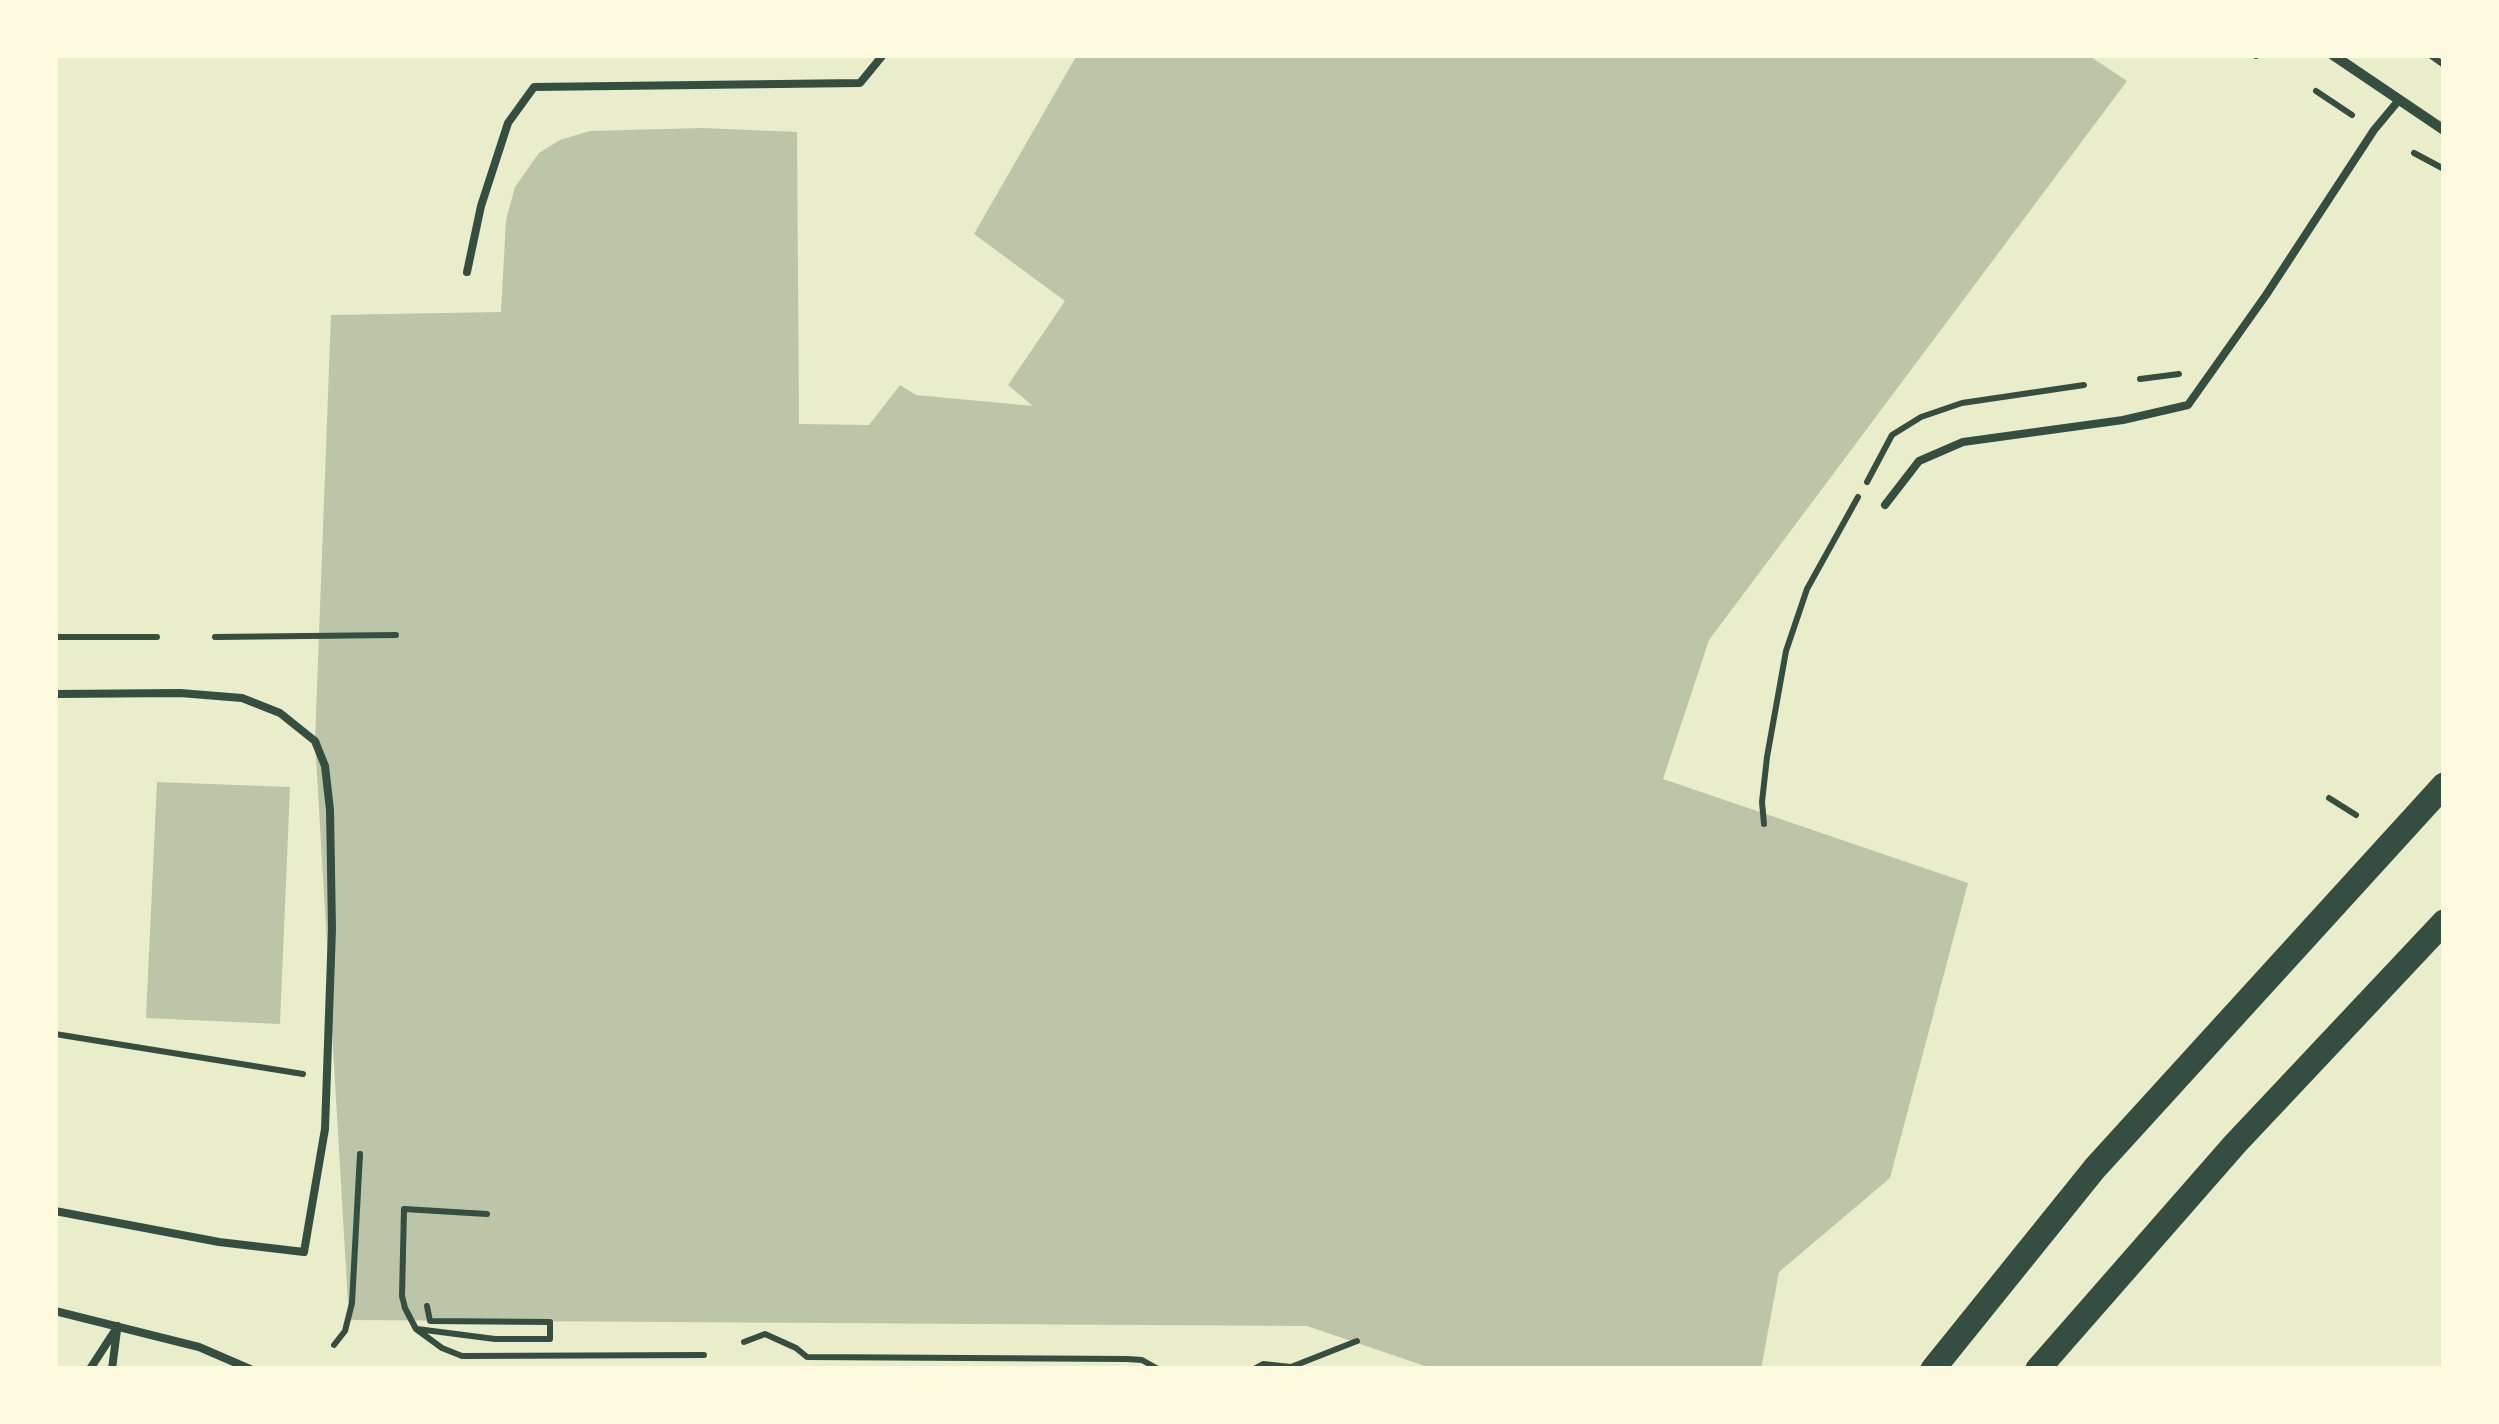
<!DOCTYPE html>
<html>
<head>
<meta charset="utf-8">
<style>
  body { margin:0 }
  #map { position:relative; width:2499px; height:1424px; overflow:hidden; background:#e9edc9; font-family:"Noto Serif",serif }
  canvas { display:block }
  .frame { position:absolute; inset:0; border:58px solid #fefae0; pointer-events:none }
</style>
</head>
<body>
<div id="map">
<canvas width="2499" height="1424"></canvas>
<div class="frame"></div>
</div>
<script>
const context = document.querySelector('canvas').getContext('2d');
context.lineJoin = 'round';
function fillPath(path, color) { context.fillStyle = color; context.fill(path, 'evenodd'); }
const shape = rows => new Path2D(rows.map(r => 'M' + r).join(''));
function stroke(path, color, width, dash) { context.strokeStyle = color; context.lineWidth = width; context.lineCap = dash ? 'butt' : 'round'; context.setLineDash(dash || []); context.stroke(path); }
fillPath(shape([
  [1077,55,2088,55,2127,81,1709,640,1663,779,1968,883,1890,1178,1779,1272,1761,1369,1434,1369,1307,1326,349,1320,315,741,331,315,501,312,506,220,515,187,539,153,560,140,590,131,702,128,797,132,799,424,869,425,900,385,916,395,1033,406,1008,385,1065,301,974,234],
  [157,782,290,787,280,1024,146,1018]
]), '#bcc5a7');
stroke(shape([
  [2256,55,2256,56],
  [2430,55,2444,65],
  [2316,91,2352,115],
  [2414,153,2444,169],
  [2140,379,2179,374],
  [1867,482,1892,435,1921,417,1962,403,2084,385],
  [55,637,157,637],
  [215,637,396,635],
  [2329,798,2356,815],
  [1764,824,1762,802,1767,757,1786,651,1807,589,1858,497],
  [55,1034,303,1074],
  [487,1214,404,1209,402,1296,405,1308,416,1329,442,1348,462,1356,704,1355],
  [417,1329,495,1339,550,1339,550,1322,430,1321,427,1306],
  [744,1342,765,1334,796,1348,807,1357,1127,1359,1142,1360,1158,1369],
  [334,1345,345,1331,352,1303,360,1154],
  [1254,1369,1263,1364,1291,1367,1357,1341]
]), '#344e41', 6);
stroke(shape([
  [467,272,481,206,508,123,534,87,860,83,883,55],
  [1885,505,1919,461,1963,442,2123,420,2188,405,2266,295,2374,130,2399,100],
  [55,694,180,693,242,698,280,713,315,741,325,766,330,810,332,929,325,1129,304,1252,219,1242,55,1211],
  [55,1311,199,1347,250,1369],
  [90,1369,118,1326],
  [112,1369,117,1330]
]), '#344e41', 8);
stroke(shape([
  [2333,55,2444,130]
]), '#344e41', 10);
stroke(shape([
  [1933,1369,2095,1168,2444,785],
  [2038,1369,2235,1144,2444,922]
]), '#344e41', 25);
</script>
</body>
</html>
